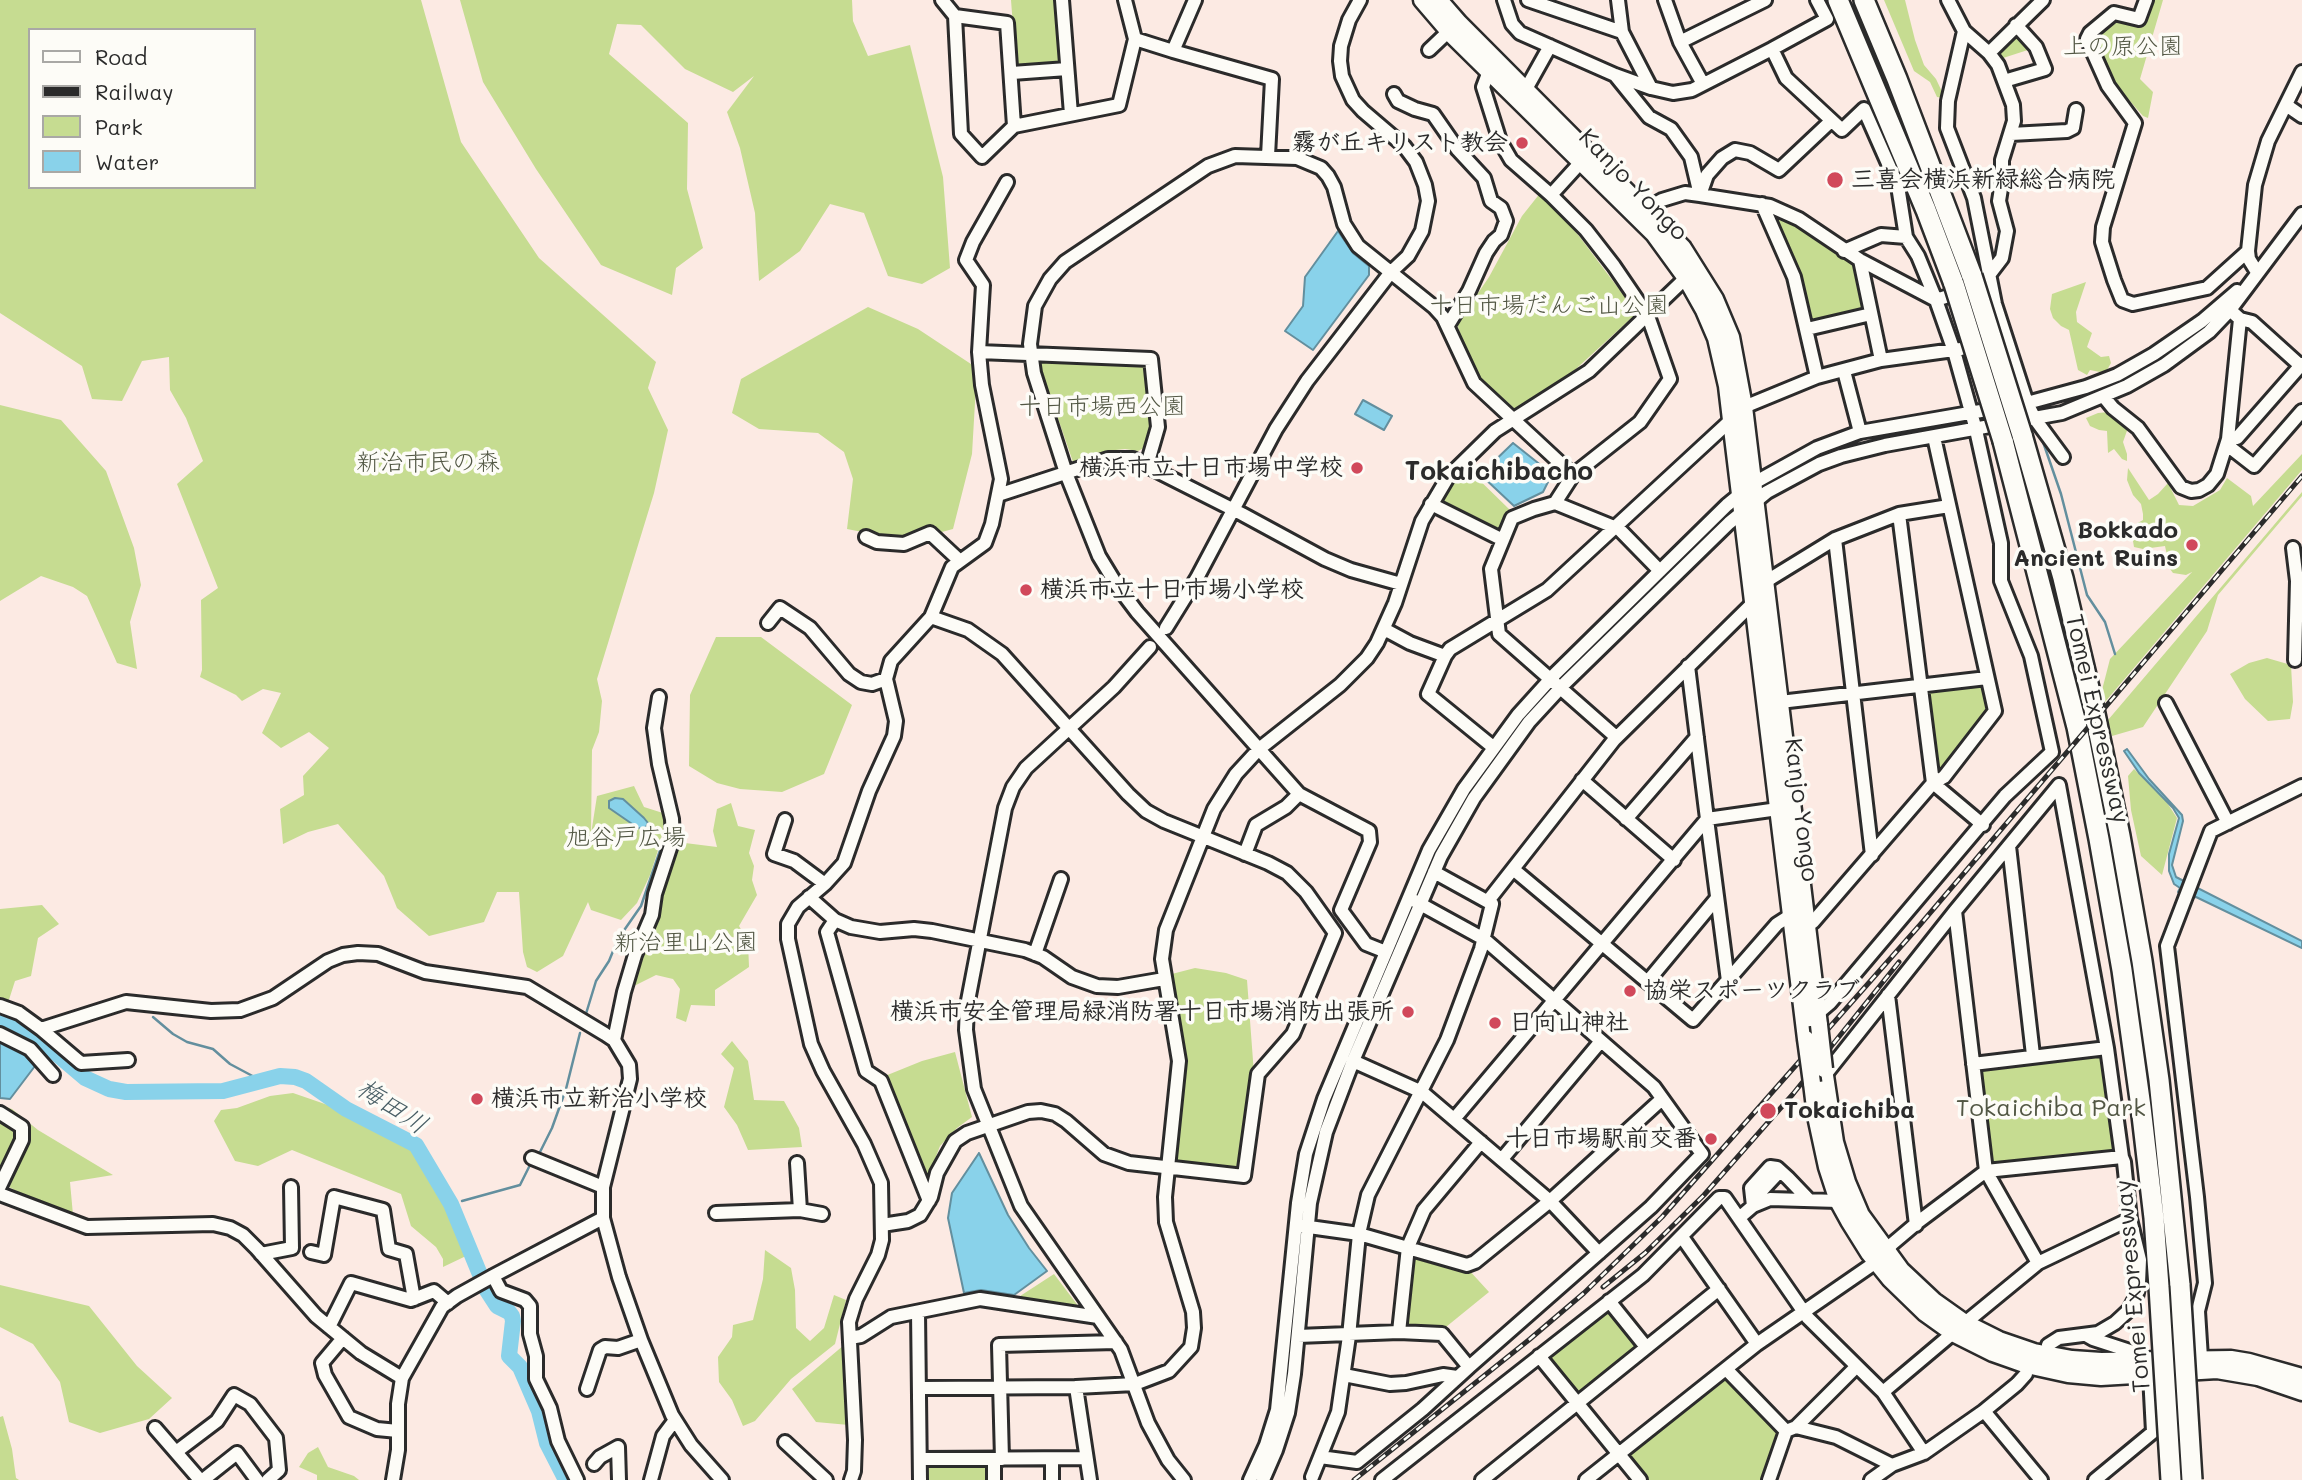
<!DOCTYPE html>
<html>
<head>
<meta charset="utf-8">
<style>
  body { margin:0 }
  #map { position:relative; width:2302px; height:1480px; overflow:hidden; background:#fceae3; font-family:Mali,sans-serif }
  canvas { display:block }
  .legend { position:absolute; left:28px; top:28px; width:228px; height:161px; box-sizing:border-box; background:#fdfcf7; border:2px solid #a9a8a5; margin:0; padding:9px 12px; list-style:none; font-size:21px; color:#2b2b2b }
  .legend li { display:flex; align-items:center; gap:14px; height:35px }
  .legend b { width:35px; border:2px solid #a9a8a5 }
</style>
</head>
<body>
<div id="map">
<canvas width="2302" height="1480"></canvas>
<ul class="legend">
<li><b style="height:9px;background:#fdfcf7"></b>Road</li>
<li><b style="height:9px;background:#2b2b2b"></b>Railway</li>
<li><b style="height:19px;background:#c6dc91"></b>Park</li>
<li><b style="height:19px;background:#89d2ea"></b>Water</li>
</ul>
</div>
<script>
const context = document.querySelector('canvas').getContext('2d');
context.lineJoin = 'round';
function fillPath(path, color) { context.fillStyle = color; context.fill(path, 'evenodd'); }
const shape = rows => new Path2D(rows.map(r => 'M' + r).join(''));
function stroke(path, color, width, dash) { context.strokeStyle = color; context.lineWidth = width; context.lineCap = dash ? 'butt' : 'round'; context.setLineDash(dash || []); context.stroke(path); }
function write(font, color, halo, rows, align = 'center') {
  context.font = font + ' Mali,"Klee One",sans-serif'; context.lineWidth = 7; context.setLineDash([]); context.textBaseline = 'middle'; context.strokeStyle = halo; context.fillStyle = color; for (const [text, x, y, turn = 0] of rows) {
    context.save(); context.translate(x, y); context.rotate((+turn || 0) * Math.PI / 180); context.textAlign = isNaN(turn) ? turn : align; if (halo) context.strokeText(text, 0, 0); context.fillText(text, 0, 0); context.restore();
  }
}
fillPath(shape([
  [0,0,421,0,461,142,539,258,656,362,648,388,668,430,654,493,597,679,602,701,599,732,592,750,591,834,597,796,634,786,644,807,666,814,660,844,650,875,637,903,621,920,591,910,588,902,563,956,537,972,527,967,523,952,519,892,497,892,484,922,429,936,397,908,384,876,338,824,308,832,283,844,280,809,304,795,303,776,329,748,309,732,281,748,262,733,281,693,263,689,242,701,236,695,200,677,202,670,201,600,218,588,177,484,203,461,186,418,170,390,169,357,142,361,122,401,92,399,82,366,0,313],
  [30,30,254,30,254,187,30,187],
  [460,0,852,0,853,21,868,56,910,45,943,177,950,268,922,284,888,276,864,213,830,204,800,251,759,281,755,213,740,148,727,112,754,76,733,92,685,69,641,25,617,24,609,54,688,123,687,189,703,248,676,268,672,295,601,265,536,169,483,82],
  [1011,0,1058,0,1062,63,1016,66],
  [1884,0,1905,0,1915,40,1924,65,1936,79,1945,98,1937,97,1930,82,1914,71],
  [2152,0,2163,0,2140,79,2153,92,2148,118,2143,116,2114,83,2093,40,2094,35,2114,20,2118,18,2142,25],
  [2017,31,2034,48,2000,59,1998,49],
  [1541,192,1579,236,1637,313,1565,379,1516,410,1479,377,1468,358,1457,324,1489,277,1522,216],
  [1769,209,1798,224,1825,245,1857,265,1867,313,1812,325,1801,287],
  [2086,282,2076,312,2077,322,2092,333,2087,347,2101,357,2109,356,2111,363,2107,370,2100,372,2090,370,2087,375,2078,370,2069,330,2061,326,2053,318,2050,309,2052,294],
  [868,307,918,329,977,368,972,454,953,529,908,541,847,529,853,479,844,452,818,433,759,429,732,413,741,379],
  [1042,362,1144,363,1152,423,1149,438,1144,448,1138,451,1125,449,1106,451,1073,462,1041,369],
  [0,405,61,420,106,471,134,548,141,585,130,622,137,669,117,663,87,596,73,587,41,576,0,601],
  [2109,412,2129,425,2123,442,2127,454,2127,461,2122,459,2114,449,2108,453,2107,431,2099,430,2090,426,2086,418,2098,413],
  [2302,454,2302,470,2105,702,2102,690,2110,659,2192,572,2186,575,2173,573,2170,569,2165,546,2143,549,2134,547,2132,535,2136,524,2143,520,2143,514,2141,504,2133,495,2127,480,2128,468,2149,500,2158,494,2168,483,2179,505,2193,506,2220,490,2227,478,2251,496,2253,506],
  [1466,467,1511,511,1506,517,1500,532,1439,503],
  [2302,492,2302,496,2218,595,2207,631,2143,727,2112,736,2108,720],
  [716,637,761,637,852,705,824,774,782,792,740,789,717,783,689,766,690,695],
  [2267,658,2291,665,2293,702,2290,719,2268,721,2245,699,2230,674,2249,663],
  [1984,682,1989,709,1936,777,1926,688],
  [2134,769,2164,798,2177,818,2162,875,2141,856,2131,810,2128,776],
  [731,803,738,826,755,830,749,853,754,866,752,880,757,895,739,926,747,939,725,936,724,938,748,942,749,967,715,990,715,1006,691,1005,686,1022,676,1018,680,989,673,979,656,975,632,987,631,977,677,842,717,847,713,831,717,809],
  [42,905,59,924,38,938,31,976,15,981,6,1009,0,1008,0,909],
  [1195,968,1226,973,1247,980,1254,1074,1241,1172,1172,1163,1183,1070,1168,975],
  [732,1041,748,1061,754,1100,784,1101,799,1128,802,1147,748,1150,737,1125,724,1107,734,1068,721,1054],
  [955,1052,972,1117,957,1128,940,1146,927,1180,885,1076,922,1061],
  [2108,1053,2121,1152,1986,1171,1973,1064],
  [293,1093,380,1123,429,1157,466,1256,443,1267,443,1259,436,1247,411,1226,401,1194,292,1150,258,1166,235,1161,214,1121,221,1110,237,1108,270,1096],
  [0,1105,12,1109,38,1130,113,1175,70,1182,73,1215,20,1193,0,1182],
  [765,1250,791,1268,795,1290,796,1328,810,1341,824,1328,834,1295,846,1300,835,1344,791,1379,755,1421,743,1426,732,1400,719,1382,718,1357,732,1337,733,1325,753,1320,763,1279],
  [1412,1252,1468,1269,1489,1292,1441,1331,1403,1329],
  [1054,1274,1079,1307,1014,1300],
  [0,1285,89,1306,137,1366,172,1398,149,1419,100,1433,69,1422,60,1382,33,1344,0,1327],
  [1609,1307,1640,1346,1577,1397,1546,1358],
  [844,1345,849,1425,816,1422,792,1389],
  [1724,1381,1729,1381,1781,1433,1766,1480,1644,1480,1627,1459,1628,1455],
  [3,1416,12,1449,16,1478,19,1480,0,1480,0,1417],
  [318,1447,328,1467,354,1476,359,1480,317,1480,317,1475,299,1467,308,1453],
  [987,1463,990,1466,990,1480,924,1480,924,1467,928,1464]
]), '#c6dc91');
const water = shape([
  [1338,231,1353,253,1369,266,1369,275,1313,350,1285,331,1303,306,1305,277,1338,231],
  [1363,400,1392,416,1384,430,1355,414,1363,400],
  [1513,443,1552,474,1543,492,1514,506,1482,476,1484,471,1513,443],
  [2127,749,2149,779,2182,815,2183,821,2172,865,2176,877,2302,941,2302,948,2196,897,2190,898,2178,892,2180,888,2174,884,2169,871,2169,854,2179,818,2173,808,2139,773,2124,751,2127,749],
  [615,798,623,799,644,818,648,823,645,829,638,828,609,808,609,801,615,798],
  [0,1041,18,1048,35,1066,10,1099,0,1098,0,1041],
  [979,1153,1008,1215,1029,1248,1047,1271,1014,1295,981,1290,964,1293,948,1218,952,1193,979,1153]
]);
fillPath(water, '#89d2ea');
stroke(water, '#638f9e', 2);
stroke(shape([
  [2042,439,2061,494,2087,595,2105,622,2115,654],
  [153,1017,173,1034,187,1042,213,1049,230,1064,260,1080],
  [585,1017,596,981,609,961,618,939,641,906,666,833],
  [540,1152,552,1128,566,1089,580,1033],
  [462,1201,520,1185,529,1167]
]), '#638f9e', 2.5);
stroke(shape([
  [0,1019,39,1039,85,1078,109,1089,126,1092,223,1091,280,1076,295,1077,306,1081,346,1109,416,1145,451,1204,486,1289,497,1306,509,1312,512,1316,513,1321,509,1356,520,1367,539,1411,547,1443,566,1480]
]), '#89d2ea', 16);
const minor = shape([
  [942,0,955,16,1007,23,1014,126],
  [1062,0,1071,114],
  [1504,0,1512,24,1520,33,1615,75,1651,88],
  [1528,0,1622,32],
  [1618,0,1622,32,1651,88,1673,93,1692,90,1772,49],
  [1665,0,1680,42,1703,84],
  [1817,0,1827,19,1772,49,1786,78,1842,130,1864,109,1898,186,1906,237,1918,256,1936,300,1961,292],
  [1948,0,1964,31,1948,101,1947,128,1974,198,1995,304,2027,403,2035,419,2063,457],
  [2146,0,2139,19,2114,13,2090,33,2087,39,2108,86,2135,123,2103,227,2102,242,2114,280,2122,300,2133,304,2207,288,2248,251],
  [955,16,961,134,982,157,1014,126,1119,105,1135,39,1125,0],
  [1964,31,1989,53,1998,65,2013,105,2014,121,2002,160,2002,182,1999,201,2007,231,2002,258,1989,275],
  [1135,39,1173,51,1195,0],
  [1680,42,1765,0],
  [1429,50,1449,31],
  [1173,51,1272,79,1268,156],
  [1989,53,2043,0],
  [1489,71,1483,87,1500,141,1511,160,1551,195,1586,230,1614,266,1648,316,1670,379,1640,422,1573,475,1555,503,1619,529,1660,571],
  [1012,73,1067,69],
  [1615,75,1649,117,1671,129,1691,157,1700,195,1770,206,1799,219,1860,260,1936,300,1954,351,1976,430,2001,543,2001,581,2031,656,2052,752,2005,796,1830,1003,1817,1014],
  [2004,81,2045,69,2036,47,2016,25],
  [1526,89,1550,46],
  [1394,94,1398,101,1415,109,1433,114,1458,150,1484,178,1491,201,1501,208,1506,221,1501,235,1494,241,1486,253,1469,291,1448,325],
  [2286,105,2302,116],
  [2011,134,2067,131,2073,128,2076,110],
  [1551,195,1581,162],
  [1762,204,1794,277,1817,377],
  [1640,215,1646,209,1662,200,1685,193,1700,195,1707,175,1722,158,1735,150,1750,153,1779,170,1831,121],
  [1844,251,1881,235,1906,237],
  [1860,260,1881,360],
  [2257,272,2249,259,2248,251,2255,185,2268,141,2302,72],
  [2240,319,2252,322,2302,367],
  [1807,329,1871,314],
  [979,352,1151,359,1158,427,1147,465],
  [1844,371,1860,432],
  [2104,397,2113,408,2138,428,2181,487,2191,491,2199,490,2208,485,2217,474,2228,439,2240,319,2230,310],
  [1744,407,1817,377,1881,360,1961,349],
  [2228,439,2237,438,2302,364],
  [2227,445,2254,466,2302,411],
  [998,495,1108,459,1133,459,1242,514,1325,559,1351,570,1401,584],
  [1555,503,1534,509,1512,518,1491,569,1499,634,1616,737],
  [1431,504,1503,540],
  [1899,514,1933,783,1983,825],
  [866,537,877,542,904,544,930,533,960,561],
  [1835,539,1872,855],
  [2293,548,2297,581,2295,660],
  [1765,582,1835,539,1899,514,1949,506],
  [768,623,780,608,810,628,849,674,861,682,872,684,886,679],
  [1166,628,1197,578,1276,429,1307,381,1391,272,1408,256,1422,231,1428,201,1425,185,1416,162,1404,146,1363,111,1353,100,1342,76,1340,61,1341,46,1349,20,1360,0],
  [1384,629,1410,643,1445,656,1450,649,1547,590,1731,420],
  [1150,647,1114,687,1026,768,1013,787,1005,808,967,1006,966,1030,974,1089,1021,1206,1121,1350,1148,1423,1168,1460,1184,1480],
  [1445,656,1428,694,1493,747],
  [1688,666,1707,819,1778,809],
  [1780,702,1987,678],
  [2166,703,2228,823],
  [1582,780,1674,860],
  [1626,819,1697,737],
  [1707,819,1728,981],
  [785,820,774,854,794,861,825,884],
  [2009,846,2033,1055],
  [1245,854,1256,825,1286,807,1299,794],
  [1513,869,1693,1020,1777,924,1791,915],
  [809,897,835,920,851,927,880,932,914,929,932,931,1025,950,1043,957,1072,977,1097,986,1118,987,1164,979],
  [1491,897,1614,740,1753,603],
  [1955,911,1986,1171,2038,1263,1965,1323],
  [835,920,827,932,866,1071,881,1081,929,1201],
  [1807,926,1813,922,1933,783,1944,777,1995,711,1934,437],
  [1386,952,1366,944,1341,910,1370,842,1369,831,1299,794,1137,612,1116,584,1099,556,1066,473,1034,373,1030,344,1035,306,1050,279,1065,262,1208,166,1235,156,1297,158,1321,168,1328,176,1334,187,1344,224,1358,246,1434,307,1443,317,1474,383,1573,475],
  [1035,954,1061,879],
  [1648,981,1717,898],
  [1888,995,1916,1225],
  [0,1006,19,1013,41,1029,126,1002,211,1011,240,1010,273,998,328,961,343,955,358,953,378,954,425,972,527,987,605,1034,614,1040,629,1065,630,1079,603,1187,603,1218,619,1277,641,1340,672,1415,691,1445,722,1480],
  [41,1029,81,1063,128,1060],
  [0,1034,30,1049,53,1075],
  [614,1040,624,992,635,955,652,915,655,894,673,839,672,819,659,764,654,728,659,697],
  [1353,1061,1422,1092,1550,1201,1599,1253],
  [1973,1064,2107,1048],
  [0,1113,22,1127,22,1140,0,1186],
  [1455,1118,1707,819],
  [532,1158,603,1187],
  [1502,1159,1601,1041],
  [797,1163,800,1210],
  [0,1194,87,1227,213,1224,230,1228,243,1235,257,1249,316,1316,361,1353,402,1378],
  [1758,1203,1753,1200,1780,1171],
  [1753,1206,1751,1188,1770,1167,1777,1168,1788,1178,1809,1200],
  [716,1213,800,1210,822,1214],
  [1739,1218,1753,1206,1770,1199,1838,1201],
  [882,1225,908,1221,920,1215,931,1197,937,1173,955,1141,967,1133,1028,1112,1041,1111,1055,1114,1066,1121,1104,1154,1129,1163,1244,1176,1258,1074,1293,1034,1335,933,1306,892,1287,873,1268,863,1164,821,1146,811,1128,794,1002,654,968,630,931,617],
  [1302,1226,1359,1234,1467,1265,1475,1262,1550,1201,1662,1099],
  [1682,1237,1757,1344],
  [311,1252,324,1255,334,1197,383,1210,389,1249,406,1254,414,1299],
  [261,1254,292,1248,291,1187],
  [2038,1263,2130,1219,2124,1162,2122,1157],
  [493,1276,501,1291,525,1300,530,1306,530,1334,536,1356,536,1379,550,1408,558,1441,577,1480],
  [1609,1301,1646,1347],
  [918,1312,920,1480],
  [329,1327,351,1283,411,1300,434,1291,448,1303],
  [1399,1332,1408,1247,1424,1210,1481,1142],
  [2086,1335,2093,1339,2139,1354,2143,1360],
  [1298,1336,1399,1332,1442,1334,1469,1367,1651,1207,1702,1154,1654,1087,1484,939,1413,900],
  [343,1338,322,1363,325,1375,349,1417,377,1429,398,1431],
  [850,1338,861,1336,891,1317,980,1299,1098,1317],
  [2048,1345,2059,1338,2098,1333,2115,1323,2129,1310,2136,1297,2139,1283,2140,1260,2130,1219],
  [1539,1356,1640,1480],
  [2201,1358,2198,1311,2205,1283,2197,1197,2167,946,2211,831,2302,786],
  [1726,1369,1786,1431],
  [1344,1375,1390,1384,1406,1383,1443,1375,1457,1377],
  [1076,1387,1090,1480],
  [920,1388,1076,1387,1135,1384,1169,1371,1191,1347,1194,1328,1193,1312,1166,1222,1165,1197,1179,1061,1162,959,1166,930,1214,809,1236,774,1259,749,1340,685,1367,658,1377,643,1395,603,1422,521,1448,477,1495,431,1589,371,1691,273],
  [587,1389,600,1350,605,1347,618,1348,641,1340],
  [1883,1392,1953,1333],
  [1984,1411,2041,1480],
  [1796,1427,1856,1367],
  [155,1428,200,1480],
  [785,1442,826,1480],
  [176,1452,217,1421,234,1395,250,1404,276,1438,279,1470,268,1480],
  [1320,1457,1357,1462,1423,1409,1469,1367],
  [920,1459,1086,1458],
  [994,1459,994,1480],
  [1002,1459,999,1345,1116,1342],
  [594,1464,600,1457,618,1447,619,1480],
  [1312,1477,1338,1412,1349,1336,1359,1234,1368,1195,1447,1040,1481,949,1492,904,1434,872],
  [203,1480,237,1453,257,1480],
  [393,1480,398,1450,398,1404,402,1378,442,1307,457,1296,493,1276,603,1218],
  [651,1480,663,1436,675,1420],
  [851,1480,854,1471,855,1440,849,1322,856,1299,878,1255,882,1240,881,1183,864,1144,823,1071,811,1044,788,939,788,924,798,907,825,884,844,863,869,791,894,736,896,721,886,679,891,661,931,617,952,567,985,543,992,524,1001,479,982,385,979,352,983,285,966,260,973,242,1007,182],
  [1052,1480,1052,1459],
  [1250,1480,1266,1445,1277,1410,1298,1203,1306,1154,1324,1099,1429,850,1464,789,1518,715,1555,674,1727,505,1754,483,1817,448,1860,432,2027,403,2086,387,2117,375,2154,354,2202,321,2237,291],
  [1263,1480,1276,1450,1288,1413,1294,1374,1310,1203,1326,1132,1353,1061,1441,856,1474,798,1529,722,1565,683,1729,523,1767,492,1819,464,1841,456,1885,445,2062,413,2127,386,2164,365,2209,332,2230,310,2302,214],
  [1382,1480,1643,1275,1719,1198,1725,1198,1808,1318,1883,1392,1924,1453],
  [1482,1480,1719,1289],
  [1586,1480,1757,1344,1876,1262,1892,1244,1918,1222,1986,1171,2122,1157,2107,1048,2059,785,1955,911,1825,1075],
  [1769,1480,1786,1431,1796,1427,1836,1437,1892,1465],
  [1871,1480,1892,1465,1924,1453,1984,1411,2017,1384,2026,1374],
  [2095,1480,2153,1432,2150,1375]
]);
const major = shape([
  [1422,0,1452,35,1654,234,1686,278,1704,310,1716,338,1727,386,1731,420,1806,1039],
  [1439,0,1459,23,1683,248,1715,299,1731,337,1744,407,1819,1025],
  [1824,1069,1835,1142,1847,1182,1861,1215,1901,1270,1934,1301,1965,1323,1999,1340,2034,1352,2072,1359,2101,1361,2231,1359,2249,1362,2302,1377],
  [1812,1083,1816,1116,1827,1167,1838,1201,1849,1221,1869,1253,1890,1279,1925,1313,1953,1333,1993,1353,2027,1365,2068,1374,2101,1377,2217,1370,2258,1377,2302,1392]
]);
const highway = shape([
  [1838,0,1926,210,1954,284],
  [1864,0,1897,79,1972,276],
  [2022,435,2063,578,2094,709,2120,836,2142,961,2159,1080,2180,1285],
  [2003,441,2077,727,2099,839,2122,970,2141,1107,2154,1218,2159,1287]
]);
stroke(minor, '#2b2b2b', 18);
stroke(major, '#2b2b2b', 21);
stroke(highway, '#2b2b2b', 24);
stroke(minor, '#fdfcf7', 12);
stroke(major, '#fdfcf7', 16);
stroke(highway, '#fdfcf7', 19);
const rail = shape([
  [1603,1287,1645,1253,1704,1195,1793,1094,1899,962],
  [1354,1480,1530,1339,1584,1293,1662,1217,1919,926,2302,476]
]);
stroke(rail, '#2b2b2b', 5);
stroke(rail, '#fdfcf7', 2.5, [8]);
const majorBridge = shape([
  [1819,1025,1824,1069],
  [1806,1039,1812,1083]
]);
const highwayBridge = shape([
  [1972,276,2022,435],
  [1954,284,2003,441],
  [2180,1285,2192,1480],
  [2159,1287,2171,1480]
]);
stroke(majorBridge, '#2b2b2b', 21, []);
stroke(highwayBridge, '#2b2b2b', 24, []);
stroke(majorBridge, '#fdfcf7', 16);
stroke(highwayBridge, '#fdfcf7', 19);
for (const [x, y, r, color] of [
  [1522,143,7,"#d1495b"],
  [1835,180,9,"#d1495b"],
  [1357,468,7,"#d1495b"],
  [2192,545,7,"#d1495b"],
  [1026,590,7,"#d1495b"],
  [1630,991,7,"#d1495b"],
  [1408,1012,7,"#d1495b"],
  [1495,1023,7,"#d1495b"],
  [477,1099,7,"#d1495b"],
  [1768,1111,9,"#d1495b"],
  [1711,1139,7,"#d1495b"]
]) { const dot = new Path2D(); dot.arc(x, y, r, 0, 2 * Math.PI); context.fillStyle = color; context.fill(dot); stroke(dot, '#fdfcf7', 2.5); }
write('24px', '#525744', '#fdfcf7', [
  ["上の原公園",2123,47],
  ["十日市場だんご山公園",1549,306],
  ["十日市場西公園",1102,407],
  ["新治市民の森",428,463],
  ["旭谷戸広場",626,838],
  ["新治里山公園",686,943],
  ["Tokaichiba Park",2051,1109]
]);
write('bold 24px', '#2b2b2b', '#fdfcf7', [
  ["霧が丘キリスト教会",1508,143,"right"],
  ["三喜会横浜新緑総合病院",1851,180],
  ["横浜市立十日市場中学校",1343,468,"right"],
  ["Bokkado",2178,531,"right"],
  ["Ancient Ruins",2178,559,"right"],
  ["横浜市立十日市場小学校",1040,590],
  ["協栄スポーツクラブ",1644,991],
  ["横浜市安全管理局緑消防署十日市場消防出張所",1394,1012,"right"],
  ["日向山神社",1509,1023],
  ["横浜市立新治小学校",491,1099],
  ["Tokaichiba",1784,1111],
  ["十日市場駅前交番",1697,1139,"right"]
], 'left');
write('24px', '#2b2b2b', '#fdfcf7', [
  ["Kanjo Yongo",1633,185,46],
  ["Tomei Expressway",2097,719,77],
  ["Kanjo Yongo",1801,810,83],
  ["Tomei Expressway",2133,1286,-95]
]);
write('bold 26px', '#2b2b2b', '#fdfcf7', [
  ["Tokaichibacho",1499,472]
]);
write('italic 26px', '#475d64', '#fdfcf7', [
  ["梅田川",392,1107,33]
]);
</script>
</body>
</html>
